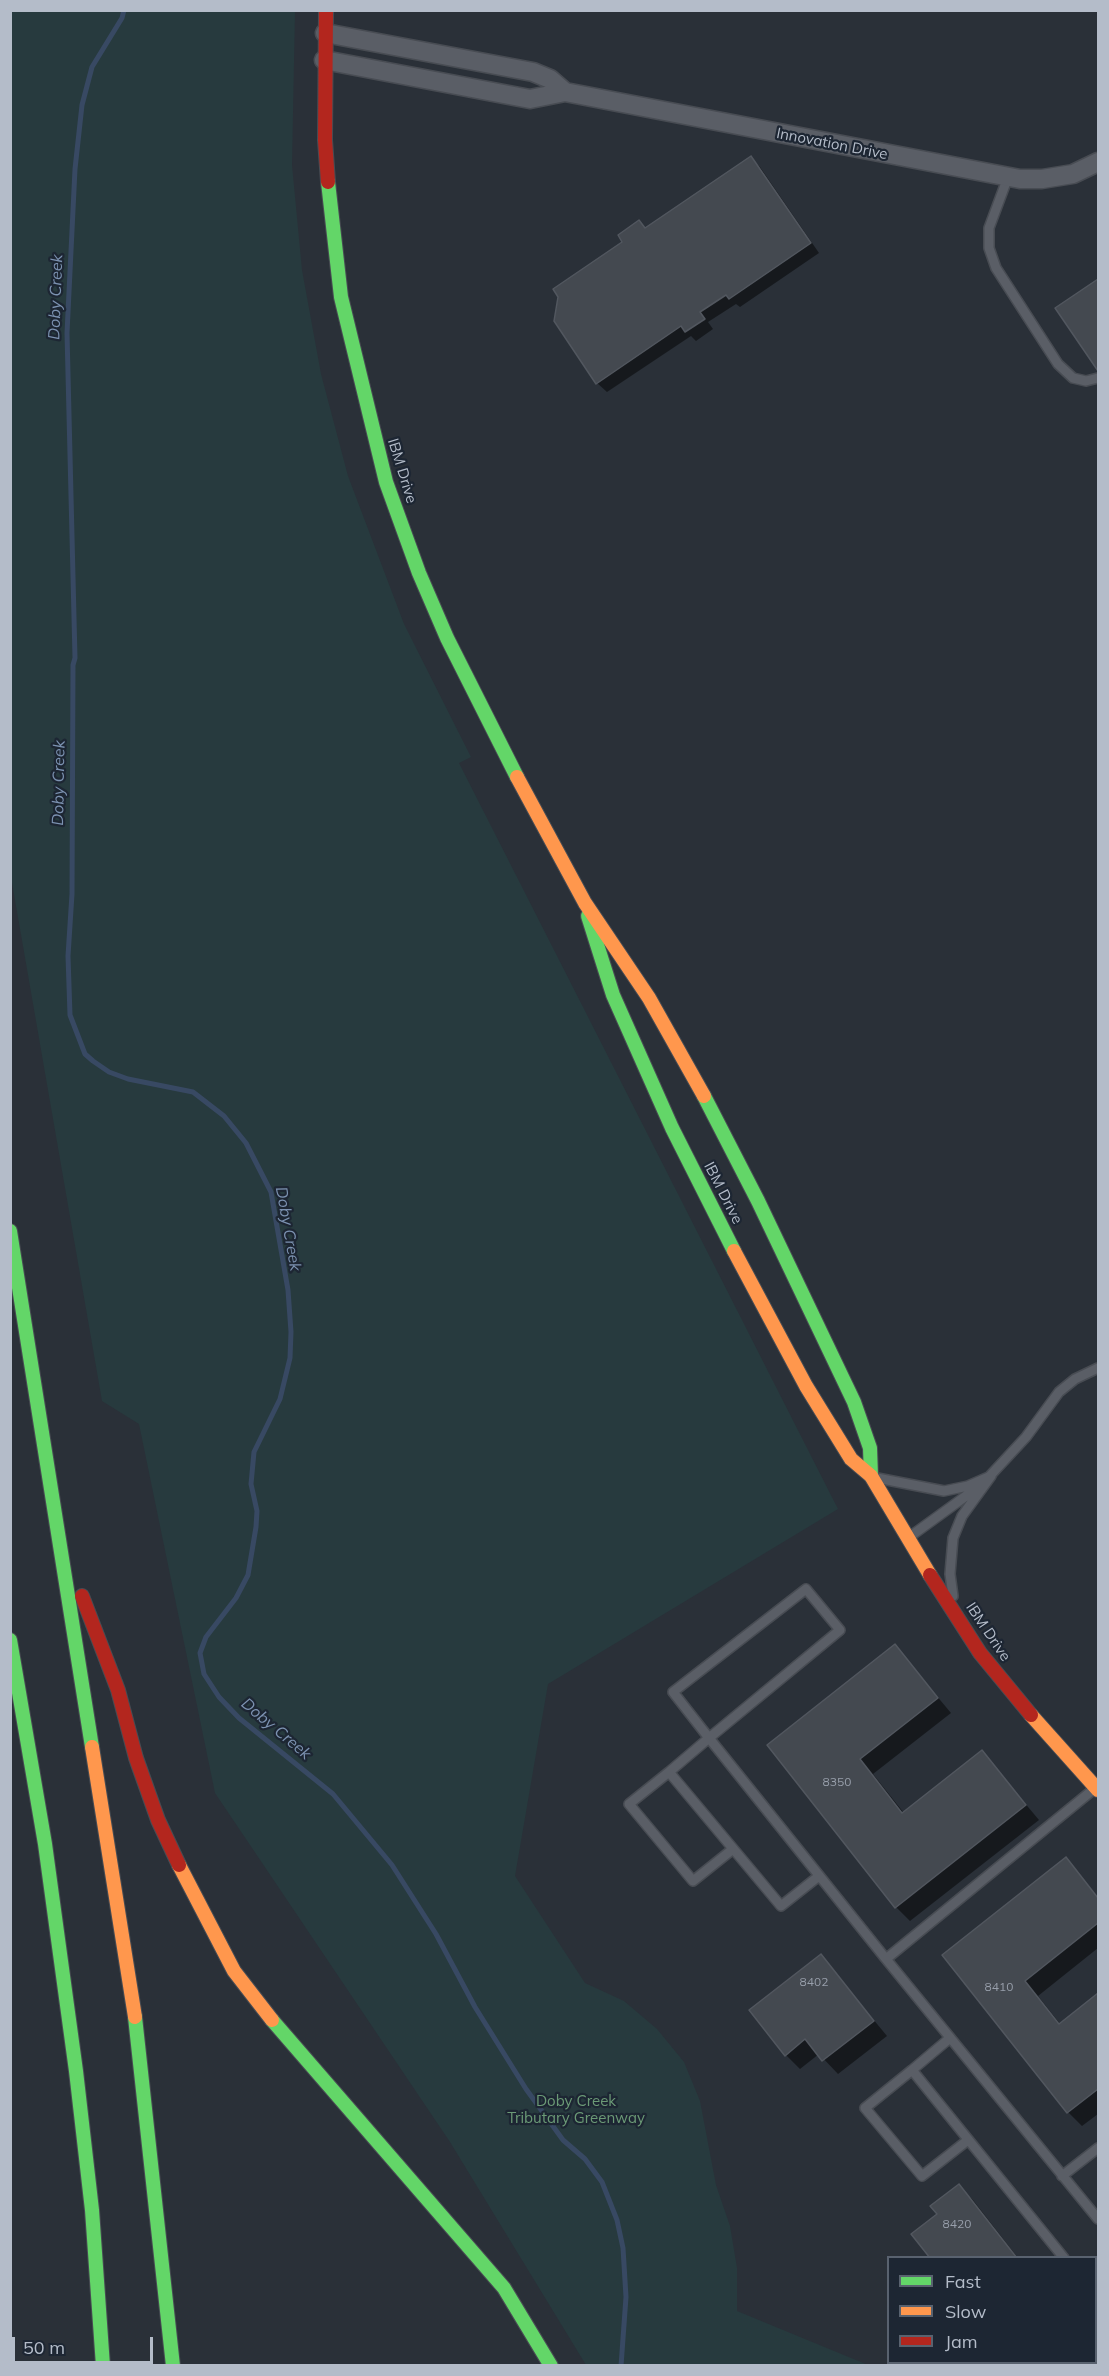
<!DOCTYPE html>
<html>
<head>
<meta charset="utf-8">
<style>
  body { margin:0 }
  #map { position:relative; width:1109px; height:2376px; overflow:hidden; background:#2a3038; font-family:Mulish,sans-serif }
  canvas { display:block }
  .frame { position:absolute; inset:0; border:12px solid #b4bcc9; pointer-events:none }
  .legend { position:absolute; left:887px; top:2256px; width:210px; height:108px; box-sizing:border-box; background:#1d2633; border:2px solid #59626f; margin:0; padding:8px 10px; list-style:none; font-size:18px; color:#b4bcc9 }
  .legend li { display:flex; align-items:center; gap:12px; height:30px }
  .legend b { width:30px; border:2px solid #59626f }
  .scale { position:absolute; left:12px; top:2337px; width:141px; height:27px; box-sizing:border-box; border:3px solid #b4bcc9; border-top:0; padding-left:8px; font-size:18px; line-height:21px; white-space:nowrap; color:#b4bcc9; -webkit-text-stroke:4px #1d2633; paint-order:stroke }
</style>
</head>
<body>
<div id="map">
<canvas width="1109" height="2376"></canvas>
<div class="frame"></div>
<ul class="legend">
<li><b style="height:8px;background:#63d668"></b>Fast</li>
<li><b style="height:8px;background:#ff974d"></b>Slow</li>
<li><b style="height:8px;background:#b3261e"></b>Jam</li>
</ul>
<div class="scale">50 m</div>
</div>
<script>
const context = document.querySelector('canvas').getContext('2d');
context.lineJoin = 'round';
function fillPath(path, color) { context.fillStyle = color; context.fill(path, 'evenodd'); }
const shape = rows => new Path2D(rows.map(r => 'M' + r).join(''));
function stroke(path, color, width, dash) { context.strokeStyle = color; context.lineWidth = width; context.lineCap = dash ? 'butt' : 'round'; context.setLineDash(dash || []); context.stroke(path); }
function write(font, color, halo, rows, align = 'center') {
  context.font = font + ' Mulish,sans-serif'; context.lineWidth = 4.5; context.setLineDash([]); context.textBaseline = 'middle'; context.strokeStyle = halo; context.fillStyle = color; for (const [text, x, y, turn = 0] of rows) {
    context.save(); context.translate(x, y); context.rotate((+turn || 0) * Math.PI / 180); context.textAlign = isNaN(turn) ? turn : align; if (halo) context.strokeText(text, 0, 0); context.fillText(text, 0, 0); context.restore();
  }
}
fillPath(shape([
  [10,11,295,11,292,165,302,270,321,374,348,476,404,624,471,757,459,763,838,1509,548,1684,515,1876,585,1983,624,2001,657,2029,684,2062,700,2101,716,2185,730,2226,737,2268,737,2311,868,2365,586,2365,450,2142,215,1793,139,1424,102,1401,11,877]
]), '#273a3e');
fillPath(shape([
  [751,158,760,167,819,253,740,307,736,304,708,322,713,329,696,341,691,336,607,392,597,383,625,242,639,222,646,229],
  [1098,280,1098,370,1057,309],
  [895,1646,951,1713,873,1774,904,1813,982,1752,1039,1820,910,1921,896,1907,769,1745],
  [1066,1859,1098,1897,1098,1948,1038,1996,1061,2025,1098,1995,1098,2114,1082,2126,1068,2112,944,1955],
  [821,1956,887,2036,838,2074,819,2054,800,2069,786,2055],
  [958,2186,973,2200,1018,2258,932,2258],
  [1096,2356,1098,2366,1017,2366,1014,2362,1096,2362]
]), '#0007');
stroke(shape([
  [124,10,122,18,92,67,82,105,75,169,67,333,75,658,73,665,72,894,68,956,70,1015,85,1054,93,1061,109,1072,128,1079,193,1092,224,1116,246,1143,271,1192,288,1290,291,1332,290,1358,280,1399,254,1452,251,1484,257,1511,256,1527,248,1575,236,1598,206,1637,200,1653,204,1674,219,1697,239,1718,333,1794,392,1865,436,1934,475,2007,526,2089,563,2140,585,2159,602,2182,617,2220,623,2248,626,2297,621,2366]
]), '#384963', 5);
const building = shape([
  [751,156,811,243,729,299,726,295,700,312,705,319,685,332,681,326,596,384,554,321,558,297,553,289,622,242,618,235,639,220,645,228,751,156],
  [1098,279,1098,371,1055,308,1098,279],
  [895,1644,938,1698,860,1759,902,1813,982,1750,1026,1805,895,1908,767,1745,895,1644],
  [1066,1857,1098,1898,1098,1923,1025,1981,1059,2024,1098,1993,1098,2089,1067,2113,942,1955,1066,1857],
  [821,1954,874,2021,822,2061,805,2039,785,2056,749,2010,821,1954],
  [959,2184,1017,2258,930,2258,911,2234,937,2214,930,2206,959,2184]
]);
fillPath(building, '#444950');
stroke(building, '#52575f', 1.5);
const lane = shape([
  [1008,177,989,228,989,248,996,268,1058,364,1073,378,1086,381,1098,378],
  [877,1478,944,1491,968,1486,991,1476,962,1516,953,1538,950,1574,953,1596],
  [987,1479,1026,1437,1059,1392,1075,1379,1098,1368],
  [908,1538,977,1488],
  [669,1772,781,1906,819,1876],
  [1094,1789,886,1959,1098,2219],
  [733,1849,693,1881,629,1804,669,1772,709,1738,840,1630,806,1589,673,1692,709,1738,886,1959],
  [950,2038,912,2070,1064,2258],
  [912,2070,865,2108,922,2176,968,2140],
  [1062,2176,1098,2148],
  [1096,2297,1098,2300]
]);
const street = shape([
  [324,60,530,99,565,92,550,79,533,72,325,33],
  [565,92,1020,179,1042,179,1073,174,1098,162]
]);
const fast = shape([
  [328,182,341,297,386,482,419,573,447,638,517,777],
  [588,916,613,995,672,1128,734,1251],
  [704,1096,758,1201,854,1402,870,1448,871,1476],
  [10,1231,92,1747],
  [10,1640,45,1844,76,2071,92,2210,103,2366],
  [135,2017,173,2366],
  [272,2020,504,2288,551,2366]
]);
const slow = shape([
  [517,777,585,903,649,998,704,1096],
  [734,1251,806,1386,851,1459,871,1476,930,1575],
  [1031,1715,1098,1790],
  [92,1747,135,2017],
  [179,1865,234,1971,272,2020]
]);
const jam = shape([
  [326,10,325,140,328,182],
  [930,1575,980,1653,1031,1715],
  [82,1596,118,1690,136,1758,158,1820,179,1865]
]);
stroke(lane, '#484c53', 12);
stroke(street, '#484c53', 21);
stroke(fast, '#484c53', 16);
stroke(slow, '#484c53', 16);
stroke(jam, '#484c53', 16);
stroke(lane, '#5a5e66', 9);
stroke(street, '#5a5e66', 18);
stroke(fast, '#63d668', 14);
stroke(slow, '#ff974d', 14);
stroke(jam, '#b3261e', 14);
write('12px', '#989fab', null, [
  ["8350",837,1782],
  ["8402",814,1982],
  ["8410",999,1987],
  ["8420",957,2224]
]);
write('15px', '#b4bcc9', '#1d2633', [
  ["Innovation Drive",832,144,11],
  ["IBM Drive",402,471,73],
  ["IBM Drive",723,1193,63],
  ["IBM Drive",988,1632,56]
]);
write('15px', '#6b9a76', '#1d2633', [
  ["Doby Creek",576,2101],
  ["Tributary Greenway",576,2118]
]);
write('italic 16px', '#7c92b1', '#1d2633', [
  ["Doby Creek",56,297,-88],
  ["Doby Creek",59,783,-89],
  ["Doby Creek",288,1229,80],
  ["Doby Creek",276,1729,40]
]);
</script>
</body>
</html>
